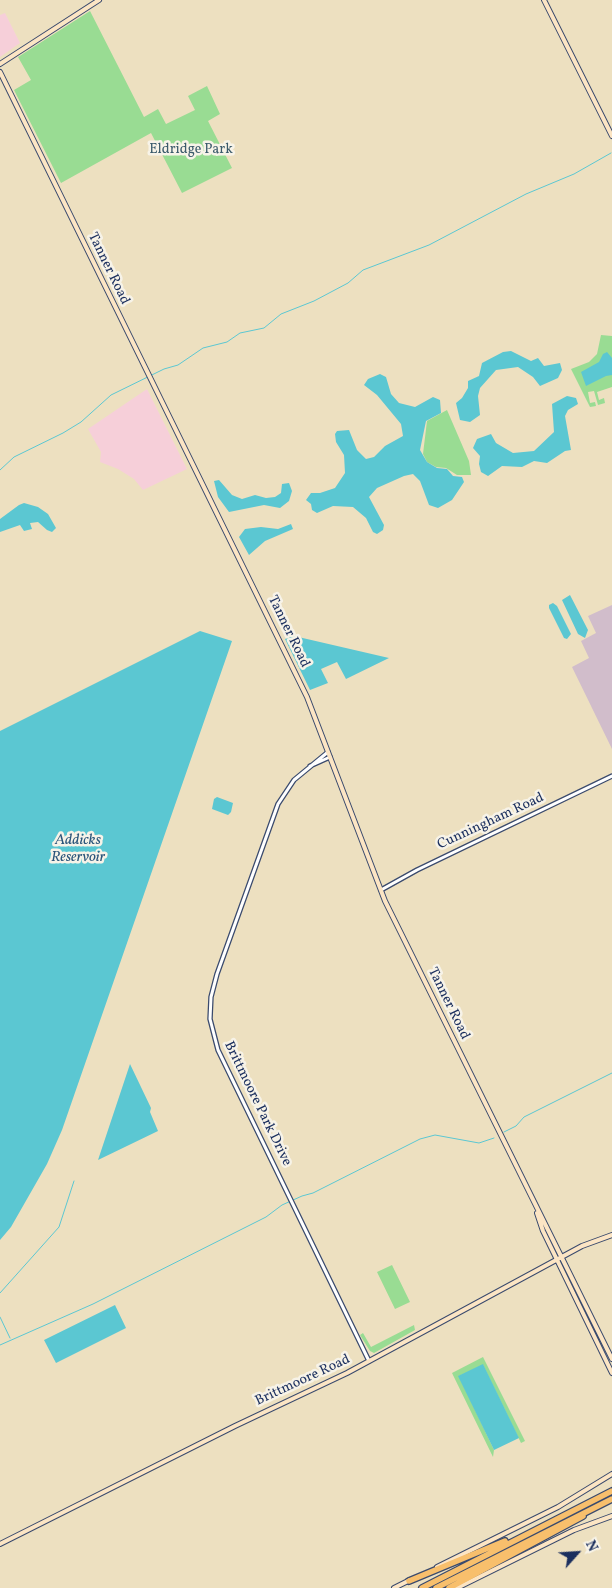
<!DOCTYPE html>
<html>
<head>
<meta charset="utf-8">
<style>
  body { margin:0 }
  #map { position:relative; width:612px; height:1588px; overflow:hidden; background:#ede0c0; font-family:Vollkorn,serif }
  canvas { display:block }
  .north { position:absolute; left:552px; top:1528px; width:50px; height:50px; -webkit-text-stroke:4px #f7f3e8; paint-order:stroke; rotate:64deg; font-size:14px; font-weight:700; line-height:20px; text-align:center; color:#1b2f5e }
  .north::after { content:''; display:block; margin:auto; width:18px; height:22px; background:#1b2f5e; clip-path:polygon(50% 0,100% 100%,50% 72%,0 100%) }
</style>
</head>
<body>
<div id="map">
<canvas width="612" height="1588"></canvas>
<div class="north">N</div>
</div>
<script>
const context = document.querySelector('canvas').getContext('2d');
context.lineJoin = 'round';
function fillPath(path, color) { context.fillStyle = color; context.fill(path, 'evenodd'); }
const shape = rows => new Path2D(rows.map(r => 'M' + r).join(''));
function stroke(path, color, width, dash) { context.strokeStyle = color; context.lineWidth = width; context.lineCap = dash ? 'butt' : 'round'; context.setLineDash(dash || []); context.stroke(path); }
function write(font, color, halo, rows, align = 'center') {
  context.font = font + ' Vollkorn,serif'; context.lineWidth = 5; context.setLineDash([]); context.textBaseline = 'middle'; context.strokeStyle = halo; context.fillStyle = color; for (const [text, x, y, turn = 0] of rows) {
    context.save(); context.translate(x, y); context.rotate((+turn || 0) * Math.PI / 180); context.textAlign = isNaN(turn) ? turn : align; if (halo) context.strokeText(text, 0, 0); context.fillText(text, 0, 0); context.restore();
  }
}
fillPath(shape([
  [5,13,20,43,0,57,0,15],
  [147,389,187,469,143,490,134,479,118,469,100,462,101,452,88,429]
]), '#f6cfd9');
fillPath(shape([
  [612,605,612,749,572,667,589,658,581,641,596,633,588,616]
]), '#d1bdcb');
fillPath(shape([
  [90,11,144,117,158,109,166,124,195,110,188,96,207,86,220,114,208,121,232,168,182,193,151,133,61,183,14,90,31,80,18,57],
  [601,335,612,336,612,387,597,392,599,400,604,398,605,403,598,405,594,391,588,392,590,403,595,402,596,406,590,407,571,369,589,362,597,354],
  [447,410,469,461,471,475,457,475,446,468,436,467,427,462,423,454,427,421],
  [392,1265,410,1302,395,1309,377,1272],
  [414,1325,415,1330,374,1353,370,1351,360,1335,363,1333,371,1347],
  [483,1357,525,1441,521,1443,483,1365,459,1376,494,1450,493,1457,452,1373]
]), '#99dc93');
fillPath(shape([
  [511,351,531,361,538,358,544,366,560,363,562,370,558,378,540,386,533,377,518,367,496,370,480,388,478,396,480,415,470,422,460,420,456,403,462,398,468,388,468,381,479,376,482,363,503,352],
  [607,352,612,358,612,375,606,376,586,386,581,372,599,362,603,354],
  [380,374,386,377,391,394,399,403,415,407,433,397,440,400,441,413,426,421,420,450,427,462,437,468,447,469,453,476,462,477,464,482,452,500,438,508,429,505,420,481,413,474,404,476,377,488,369,497,384,525,383,530,377,534,373,532,366,518,353,507,333,506,317,513,312,510,311,504,306,500,311,493,320,493,335,488,345,473,344,455,336,442,335,434,337,431,349,430,357,450,366,459,374,457,385,446,403,436,401,424,377,395,364,385,368,379],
  [567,396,576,398,578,404,568,410,565,416,571,450,565,451,547,463,534,461,522,467,502,466,488,476,481,472,479,464,480,456,473,448,477,439,491,434,496,443,513,453,534,451,554,432,552,404],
  [219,480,232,495,242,499,255,495,266,498,275,497,281,493,282,484,289,483,292,491,289,501,280,508,264,505,229,512,218,497,214,481],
  [24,503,38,507,48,514,56,528,52,532,47,530,38,522,30,523,32,529,24,531,20,525,0,532,0,519,19,505],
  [291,524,293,529,265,541,249,555,239,537,245,529,261,527,278,529],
  [570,595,588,630,585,638,578,634,562,600],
  [553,603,557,606,571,634,567,639,564,638,549,608,549,605],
  [200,631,232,641,62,1130,47,1164,11,1227,0,1240,0,731],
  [294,636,389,658,346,679,337,662,321,669,328,683,310,690,285,639],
  [217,797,233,803,231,812,228,815,212,809,214,799],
  [130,1064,151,1108,150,1112,158,1131,98,1160],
  [115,1305,126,1328,56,1363,44,1340],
  [483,1364,519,1438,494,1450,458,1376]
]), '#5bc7d2');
stroke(shape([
  [0,470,14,457,63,433,81,422,111,395,164,369,178,365,203,348,227,342,240,333,264,328,281,314,314,301,348,283,363,270,429,245,526,194,574,174,611,153],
  [504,1132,516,1126,524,1117,612,1073],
  [0,1293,59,1227,74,1181],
  [0,1317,10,1338],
  [0,1345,93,1304,266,1217,282,1205,302,1196,313,1193,420,1139,435,1135,479,1143,494,1138]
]), '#5bc7d2', 1);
const tertiary = shape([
  [328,752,294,780,278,804,217,974,211,997,210,1019,218,1050,369,1361],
  [310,766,330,757],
  [381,890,417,870,612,776]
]);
const secondary = shape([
  [544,0,612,136],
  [0,64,99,0],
  [0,72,307,697,385,901,612,1359],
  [537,1213,543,1231,612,1373],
  [0,1544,235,1426,347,1373,582,1246,612,1235],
  [437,1567,558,1507,612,1474],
  [394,1588,410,1580],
  [457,1588,574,1530,612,1516]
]);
const motorway = shape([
  [409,1581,505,1541],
  [422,1588,612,1491],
  [436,1588,612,1499],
  [449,1588,583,1516]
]);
stroke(tertiary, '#3a4a6d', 5.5);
stroke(secondary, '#3a4a6d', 6);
stroke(motorway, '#3a4a6d', 8);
stroke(tertiary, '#fff', 3);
stroke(secondary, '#fce5c4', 4);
stroke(motorway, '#f8bf6c', 5.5);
write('14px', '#3a5a6b', '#f7f3e8', [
  ["Eldridge Park",191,150]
]);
write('14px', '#1b2f5e', '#f7f3e8', [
  ["Tanner Road",108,269,64],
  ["Tanner Road",288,632,64],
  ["Cunningham Road",491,822,-25],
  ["Tanner Road",448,1004,64],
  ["Brittmoore Park Drive",257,1104,64],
  ["Brittmoore Road",303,1381,-25]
]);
write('italic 15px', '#2b557b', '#f7f3e8', [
  ["Addicks",78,841],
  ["Reservoir",78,858]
]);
</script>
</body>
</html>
